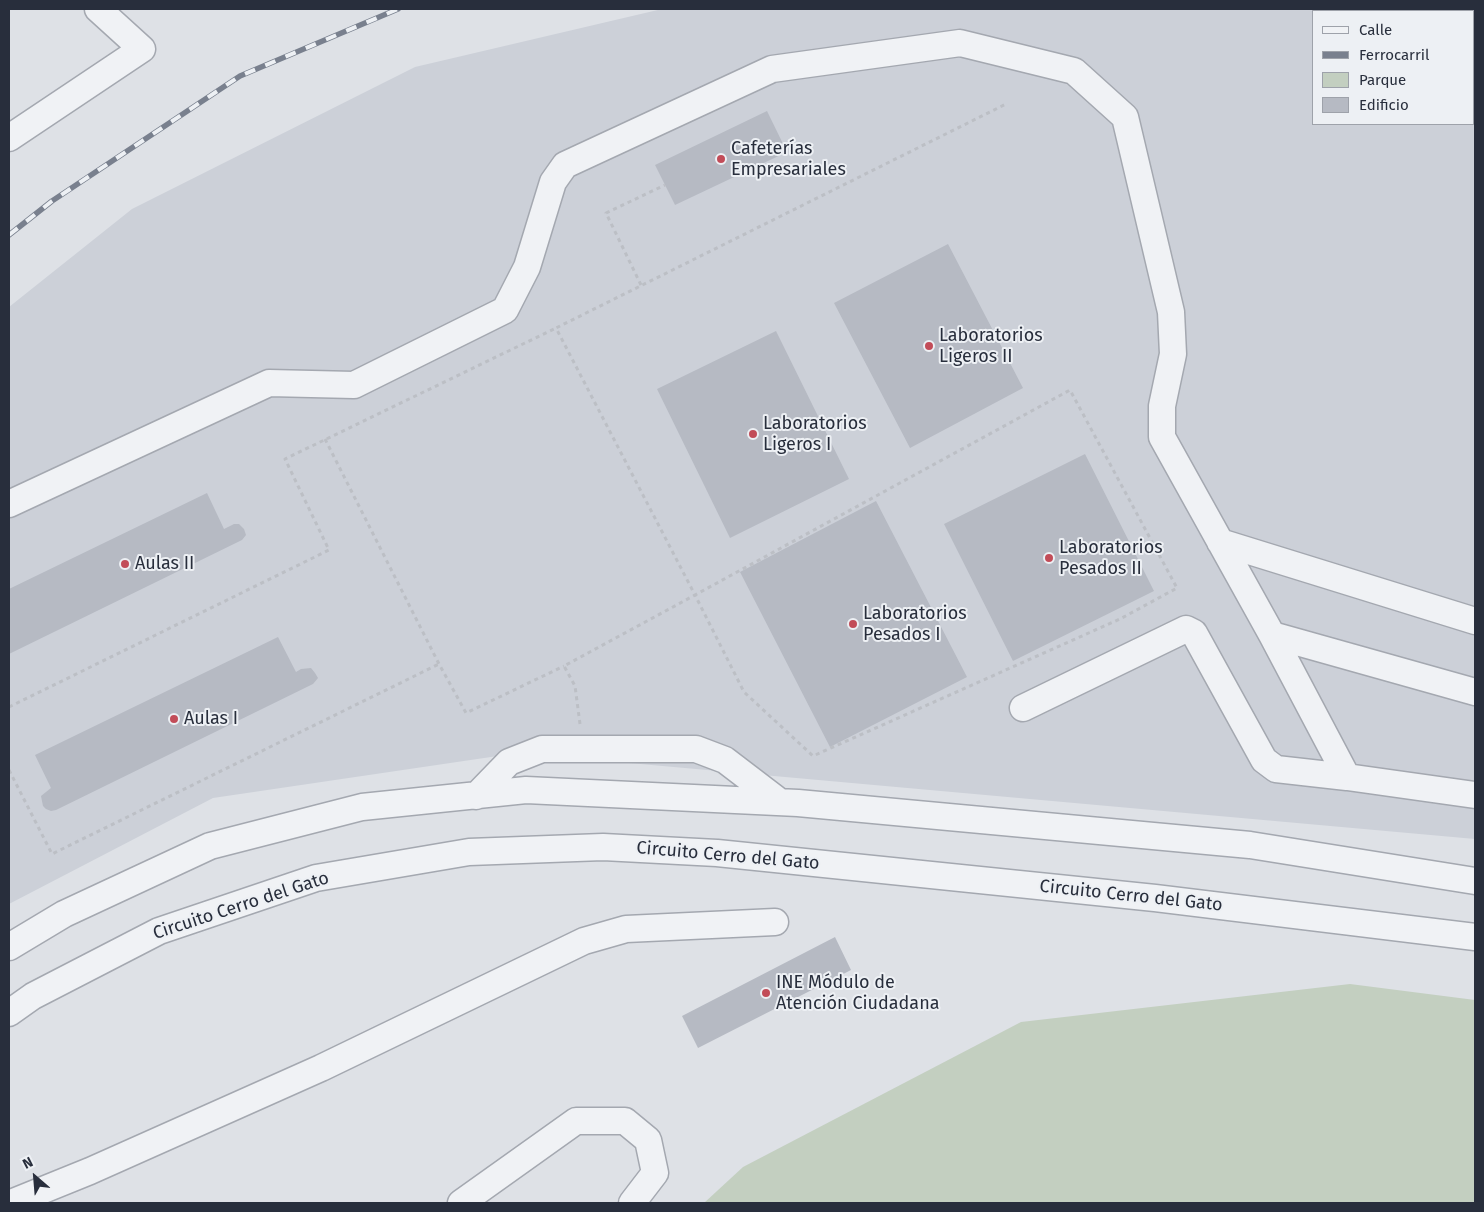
<!DOCTYPE html>
<html>
<head>
<meta charset="utf-8">
<style>
  body { margin:0 }
  #map { position:relative; width:1484px; height:1212px; overflow:hidden; background:#dee1e6; font-family:"Fira Sans",sans-serif }
  canvas { display:block }
  .frame { position:absolute; inset:0; border:10px solid #282e3c; pointer-events:none }
  .legend { position:absolute; left:1312px; top:10px; width:162px; height:115px; box-sizing:border-box; background:#edf0f4; border:1px solid #9ea2aa; margin:0; padding:6px 9px; list-style:none; font-size:15px; color:#282e3c }
  .legend li { display:flex; align-items:center; gap:10px; height:25px }
  .legend b { width:25px; border:1px solid #9ea2aa }
  .north { position:absolute; left:10px; top:1152px; width:50px; height:50px; -webkit-text-stroke:4px #edf0f4; paint-order:stroke; rotate:333deg; font-size:14px; font-weight:700; line-height:20px; text-align:center; color:#282e3c }
  .north::after { content:''; display:block; margin:auto; width:18px; height:22px; background:#282e3c; clip-path:polygon(50% 0,100% 100%,50% 72%,0 100%) }
</style>
</head>
<body>
<div id="map">
<canvas width="1484" height="1212"></canvas>
<div class="frame"></div>
<ul class="legend">
<li><b style="height:6px;background:#f0f2f5"></b>Calle</li>
<li><b style="height:6px;background:#79808e"></b>Ferrocarril</li>
<li><b style="height:14px;background:#c3cfc0"></b>Parque</li>
<li><b style="height:14px;background:#b6bac3"></b>Edificio</li>
</ul>
<div class="north">N</div>
</div>
<script>
const context = document.querySelector('canvas').getContext('2d');
context.lineJoin = 'round';
function fillPath(path, color) { context.fillStyle = color; context.fill(path, 'evenodd'); }
const shape = rows => new Path2D(rows.map(r => 'M' + r).join(''));
function stroke(path, color, width, dash) { context.strokeStyle = color; context.lineWidth = width; context.lineCap = dash ? 'butt' : 'round'; context.setLineDash(dash || []); context.stroke(path); }
function write(font, color, halo, rows, align = 'center') {
  context.font = font + ' "Fira Sans",sans-serif'; context.lineWidth = 4; context.setLineDash([]); context.textBaseline = 'middle'; context.strokeStyle = halo; context.fillStyle = color; for (const [text, x, y, turn = 0] of rows) {
    context.save(); context.translate(x, y); context.rotate((+turn || 0) * Math.PI / 180); context.textAlign = isNaN(turn) ? turn : align; if (halo) context.strokeText(text, 0, 0); context.fillText(text, 0, 0); context.restore();
  }
}
fillPath(shape([
  [662,9,1475,9,1475,839,518,753,213,798,9,904,9,307,132,209,415,67],
  [1313,11,1473,11,1473,124,1313,124]
]), '#ccd0d8');
fillPath(shape([
  [1350,984,1475,1000,1475,1203,704,1203,743,1167,1021,1022]
]), '#c3cfc0');
fillPath(shape([
  [767,111,787,152,675,205,655,165],
  [948,244,1023,388,910,448,834,303],
  [776,331,849,479,730,538,657,389],
  [1085,454,1154,591,1013,661,944,524],
  [207,493,224,529,234,524,239,524,244,529,246,535,242,540,9,654,9,589],
  [876,501,967,677,830,747,740,572],
  [278,637,296,672,301,669,311,668,315,673,318,678,313,684,56,810,51,811,46,809,43,806,41,796,51,788,35,755],
  [835,937,851,970,698,1048,682,1016]
]), '#b6bac3');
const minor = shape([
  [9,138,142,49,98,9],
  [9,504,269,383,354,385,505,310,527,267,553,182,565,165,772,69,960,43,1074,71,1125,117,1171,312,1173,354,1162,406,1162,437,1272,635,1347,777],
  [1220,542,1475,621],
  [1272,635,1475,692],
  [1023,708,1186,629,1194,633,1264,760,1276,769,1347,777,1475,795],
  [476,796,509,762,542,749,696,749,725,760,780,802],
  [9,947,64,914,210,846,362,807,526,790,798,803,1250,845,1475,881],
  [9,1013,33,996,159,931,316,878,469,852,603,847,717,853,1155,898,1475,937],
  [11,1203,90,1171,321,1068,584,941,626,929,775,922],
  [461,1203,576,1121,625,1121,648,1140,655,1173,632,1203]
]);
stroke(minor, '#a4a8b0', 29);
stroke(shape([
  [641,285,606,213,665,185],
  [325,439,439,664,466,713,564,666],
  [9,707,329,550,285,459,556,328],
  [580,724,575,686,564,666,695,595,744,692,813,756,1120,619,1177,588,1070,390,695,595,556,328,1006,104],
  [9,770,52,854,439,664]
]), '#bcbfc5', 3, [4, 4]);
stroke(minor, '#f0f2f5', 26);
const rail = shape([
  [9,235,52,201,240,76,398,9]
]);
stroke(rail, '#79808e', 5.5);
stroke(rail, '#edf0f4', 4, [11]);
for (const [x, y, r, color] of [
  [721,159,5,"#c24c58"],
  [929,346,5,"#c24c58"],
  [753,434,5,"#c24c58"],
  [1049,558,5,"#c24c58"],
  [125,564,5,"#c24c58"],
  [853,624,5,"#c24c58"],
  [174,719,5,"#c24c58"],
  [766,993,5,"#c24c58"]
]) { const dot = new Path2D(); dot.arc(x, y, r, 0, 2 * Math.PI); context.fillStyle = color; context.fill(dot); stroke(dot, '#edf0f4', 2); }
write('18px', '#282e3c', '#edf0f4', [
  ["Cafeterías",731,149],
  ["Empresariales",731,170],
  ["Laboratorios",939,336],
  ["Ligeros II",939,357],
  ["Laboratorios",763,424],
  ["Ligeros I",763,445],
  ["Laboratorios",1059,548],
  ["Pesados II",1059,569],
  ["Aulas II",135,564],
  ["Laboratorios",863,614],
  ["Pesados I",863,635],
  ["Aulas I",184,719],
  ["INE Módulo de",776,983],
  ["Atención Ciudadana",776,1004]
], 'left');
write('18px', '#282e3c', '#edf0f4', [
  ["Circuito Cerro del Gato",728,856,5],
  ["Circuito Cerro del Gato",1131,896,6],
  ["Circuito Cerro del Gato",241,906,-18]
]);
</script>
</body>
</html>
